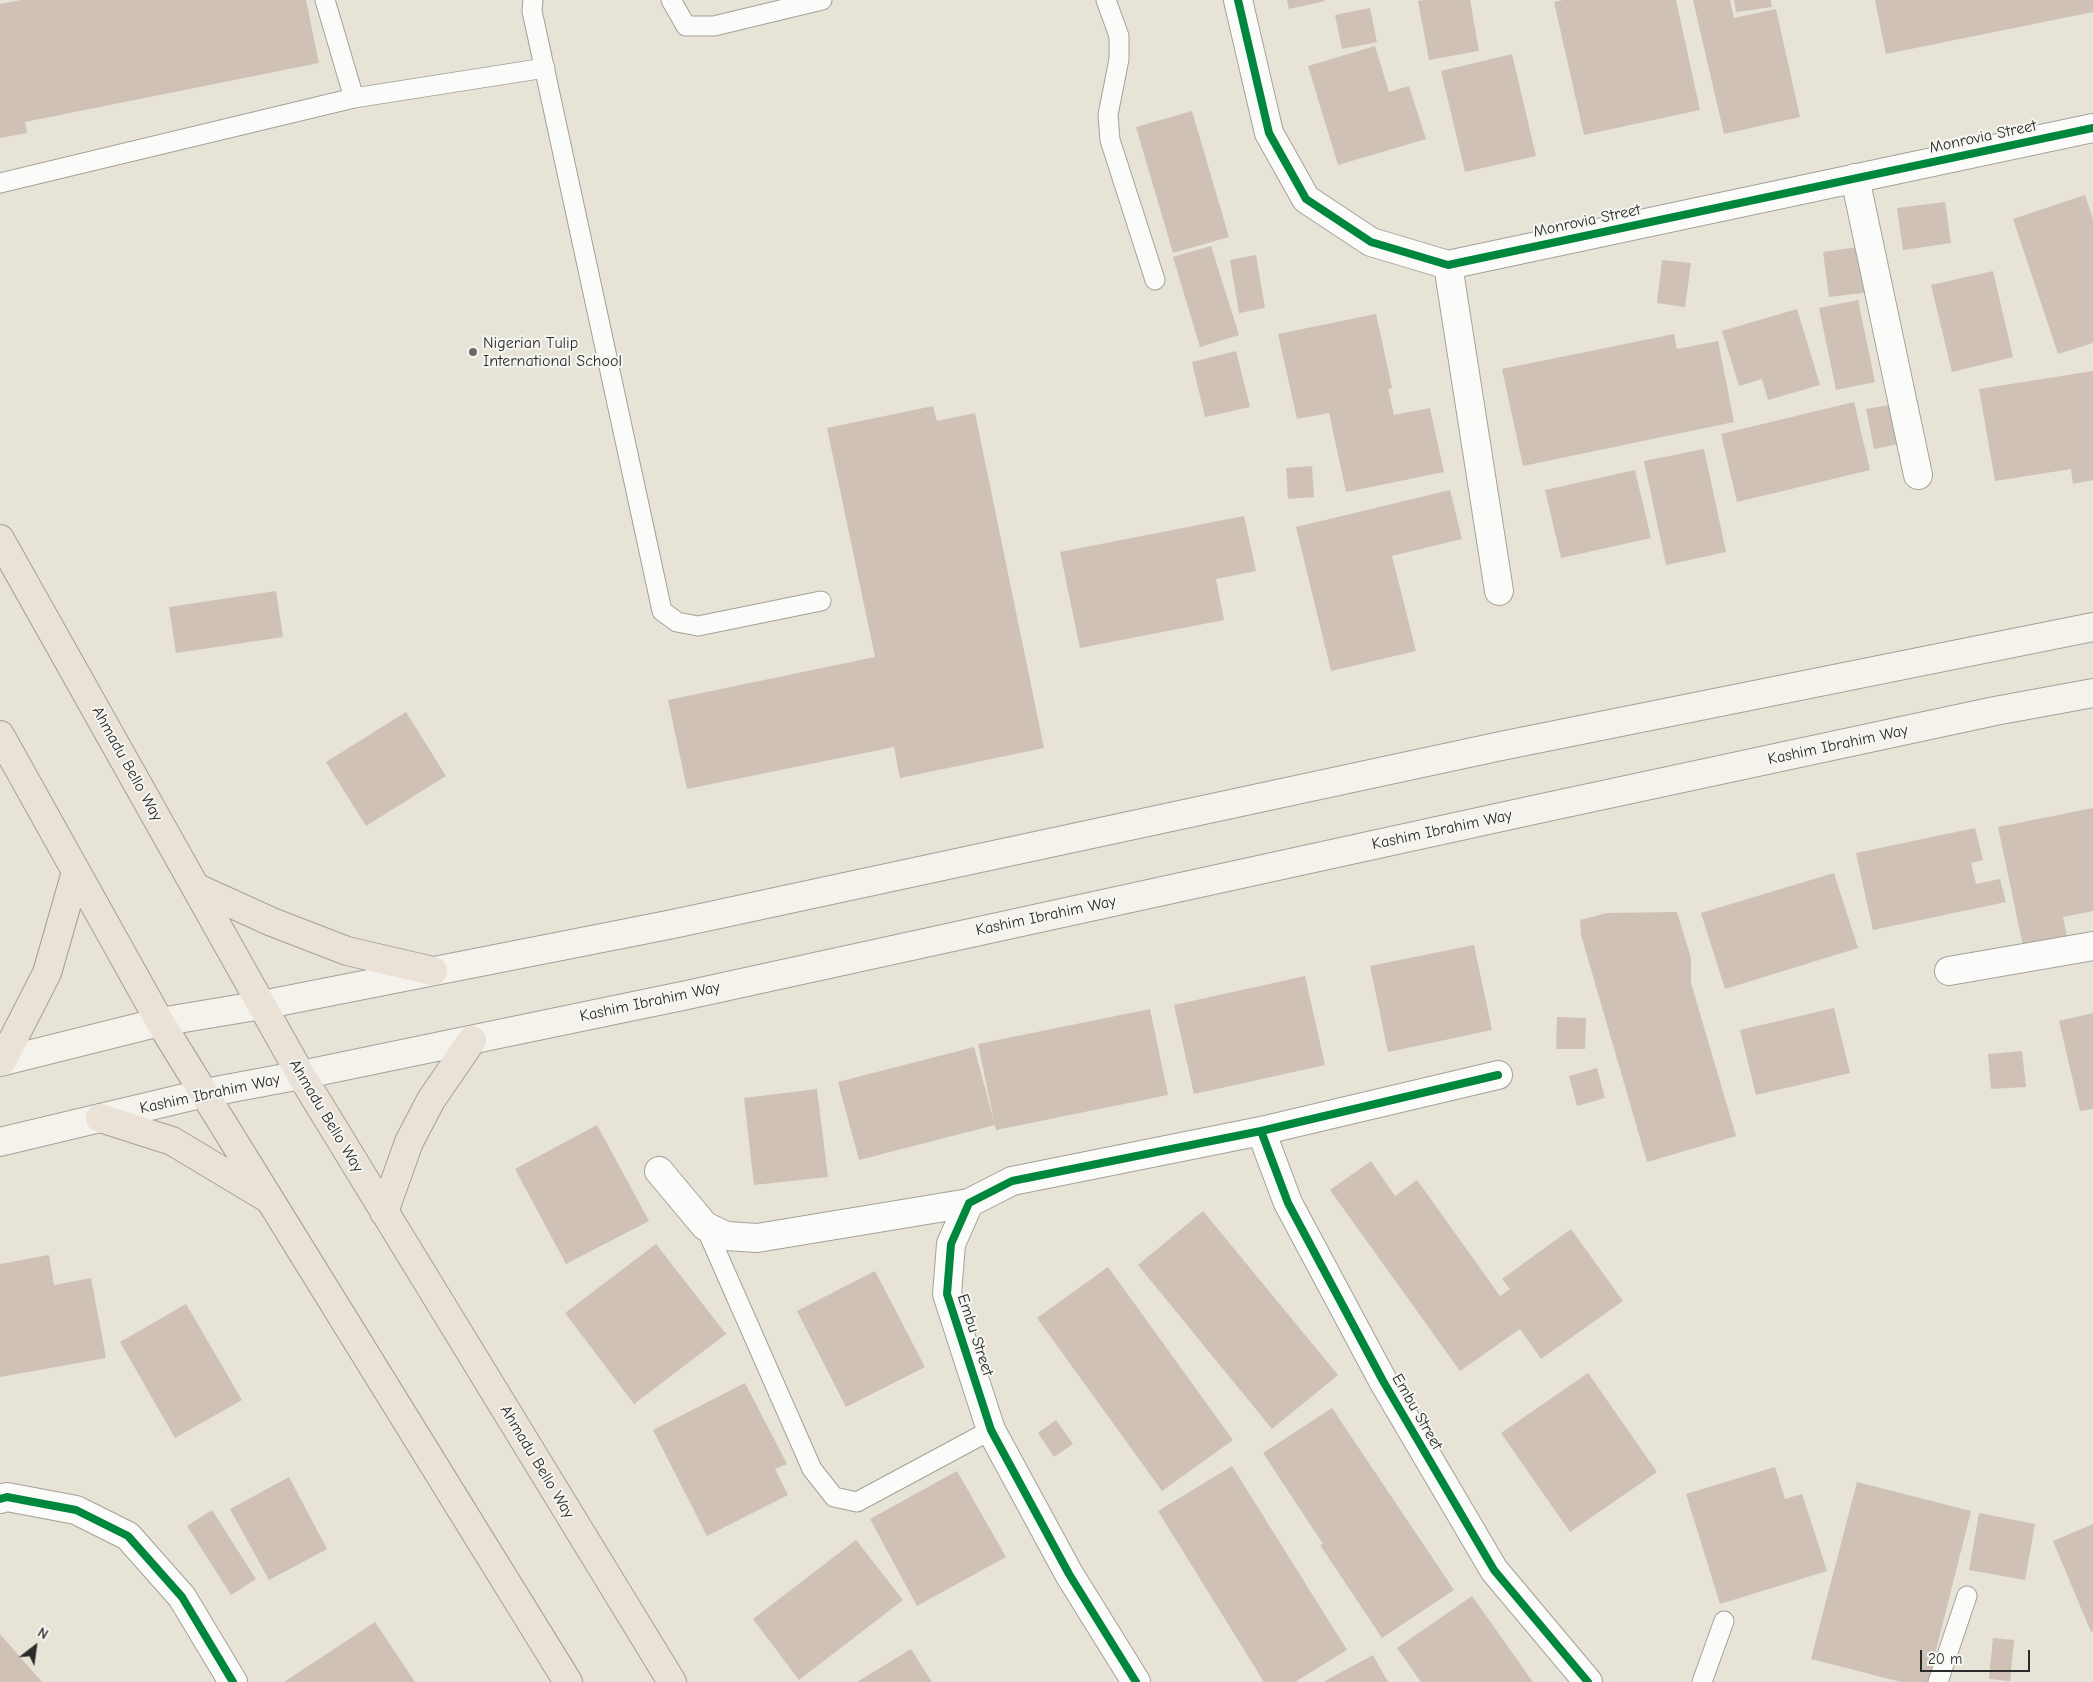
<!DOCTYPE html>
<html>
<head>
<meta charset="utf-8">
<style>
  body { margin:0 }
  #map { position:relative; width:2093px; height:1682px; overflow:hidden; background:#e7e3d6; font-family:"Comic Neue",sans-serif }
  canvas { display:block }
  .north { position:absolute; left:10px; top:1622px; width:50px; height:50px; -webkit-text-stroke:4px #f6f6f2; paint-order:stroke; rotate:30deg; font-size:14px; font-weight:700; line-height:20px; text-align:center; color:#2b2b2b }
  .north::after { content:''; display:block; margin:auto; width:18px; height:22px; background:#2b2b2b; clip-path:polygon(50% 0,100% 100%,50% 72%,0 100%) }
  .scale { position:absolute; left:1920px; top:1650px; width:110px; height:22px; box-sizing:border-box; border:2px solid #2b2b2b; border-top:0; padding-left:6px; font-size:15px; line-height:18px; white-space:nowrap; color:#2b2b2b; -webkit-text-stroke:4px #f6f6f2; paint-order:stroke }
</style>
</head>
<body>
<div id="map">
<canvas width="2093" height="1682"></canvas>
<div class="north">N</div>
<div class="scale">20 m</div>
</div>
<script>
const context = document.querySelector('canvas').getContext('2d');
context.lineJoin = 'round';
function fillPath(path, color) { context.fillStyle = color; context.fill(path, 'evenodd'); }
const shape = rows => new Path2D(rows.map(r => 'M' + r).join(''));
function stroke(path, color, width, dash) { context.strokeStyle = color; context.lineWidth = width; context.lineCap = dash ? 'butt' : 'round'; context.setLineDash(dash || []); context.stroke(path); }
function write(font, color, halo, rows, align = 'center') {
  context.font = font + ' "Comic Neue",sans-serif'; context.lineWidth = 4; context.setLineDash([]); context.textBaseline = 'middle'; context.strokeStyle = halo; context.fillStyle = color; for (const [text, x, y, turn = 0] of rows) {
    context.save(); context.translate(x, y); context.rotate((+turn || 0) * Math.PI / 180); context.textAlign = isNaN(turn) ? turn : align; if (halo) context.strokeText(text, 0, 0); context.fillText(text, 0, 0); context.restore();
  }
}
fillPath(shape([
  [21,0,306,0,319,63,25,122,27,133,0,138,0,4],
  [1287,0,1325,0,1325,1,1289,9],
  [1425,0,1470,0,1479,51,1429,60,1418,1],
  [1563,0,1676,0,1700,110,1584,135,1554,2],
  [1693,0,1730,0,1734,18,1776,9,1800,117,1724,134],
  [1734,0,1771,0,1772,7,1736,12],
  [1875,0,2093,0,2093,12,1886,54],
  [1370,8,1377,42,1342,49,1335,15],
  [1375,46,1389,92,1409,86,1426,139,1338,165,1308,66],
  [1512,54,1536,156,1465,172,1441,71],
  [1192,111,1229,237,1173,253,1136,127],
  [2085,195,2093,219,2093,343,2058,354,2013,219],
  [1945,202,1951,243,1903,250,1897,208],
  [1211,246,1239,335,1200,347,1173,257],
  [1865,246,1870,292,1829,297,1823,252],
  [1256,255,1265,308,1239,313,1230,260],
  [1662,260,1691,263,1685,307,1657,303],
  [1993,271,2013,357,1952,372,1931,285],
  [1858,300,1875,382,1836,390,1819,308],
  [1797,309,1820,385,1768,400,1762,379,1739,386,1722,331],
  [1376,314,1392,388,1388,389,1394,415,1430,408,1444,472,1346,492,1329,413,1297,419,1278,334],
  [1674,334,1677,349,1718,341,1734,422,1523,466,1502,369],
  [1236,351,1250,407,1205,417,1192,362],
  [2093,371,2093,480,2073,484,2071,469,1995,481,1979,389],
  [1854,402,1870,470,1737,502,1721,434],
  [1889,405,1898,444,1874,449,1866,409],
  [933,406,937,421,975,413,1044,748,900,778,894,747,687,789,668,700,875,657,827,428],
  [1704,449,1726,552,1666,565,1644,461],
  [1312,466,1314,497,1288,499,1286,468],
  [1635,470,1651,538,1561,558,1545,490],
  [1450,490,1462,539,1392,556,1416,651,1331,671,1296,527],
  [1244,516,1256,571,1216,579,1224,620,1080,648,1060,552],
  [276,591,283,637,176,653,169,607],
  [406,712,446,776,366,826,326,762],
  [2093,808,2093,911,2063,917,2067,937,2023,946,1998,827],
  [1975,828,1983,860,1971,863,1976,884,2000,879,2006,902,1873,930,1856,853],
  [1834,873,1858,948,1725,989,1701,913],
  [1677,912,1691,958,1691,983,1736,1136,1647,1162,1581,935,1580,920,1607,913],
  [1474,945,1492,1030,1388,1052,1370,966],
  [1305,976,1325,1065,1194,1094,1174,1005],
  [1834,1008,1850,1073,1756,1095,1740,1030],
  [1150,1009,1168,1095,996,1130,978,1044],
  [2093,1013,2093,1109,2080,1111,2059,1021],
  [1557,1017,1586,1018,1585,1049,1556,1049],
  [974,1047,995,1125,859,1160,838,1082],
  [2022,1051,2026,1087,1991,1089,1988,1054],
  [1597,1068,1605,1098,1577,1106,1569,1076],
  [817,1089,828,1177,754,1185,744,1098],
  [597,1125,649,1221,566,1264,515,1169],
  [1371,1161,1395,1196,1417,1180,1500,1296,1510,1289,1502,1279,1571,1229,1623,1301,1541,1359,1520,1329,1460,1371,1330,1190],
  [1203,1211,1338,1375,1272,1429,1138,1265],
  [656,1244,726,1334,634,1404,565,1313],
  [49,1255,54,1285,91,1278,106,1358,0,1377,0,1264],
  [1108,1267,1233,1440,1162,1491,1037,1318],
  [875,1271,925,1367,846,1407,797,1311],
  [186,1304,242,1400,175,1438,120,1342],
  [1588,1373,1657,1472,1570,1532,1501,1433],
  [745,1383,787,1464,775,1469,788,1495,707,1536,653,1430],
  [1332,1408,1454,1590,1382,1638,1320,1545,1323,1544,1263,1453],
  [1056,1420,1073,1444,1054,1457,1038,1433],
  [1232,1466,1347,1650,1295,1682,1264,1682,1158,1511],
  [1775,1467,1785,1499,1802,1494,1827,1571,1720,1604,1686,1494],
  [957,1471,1006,1557,917,1606,870,1519],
  [289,1477,327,1549,269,1580,230,1509],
  [1857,1482,1971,1511,1928,1682,1901,1682,1811,1659],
  [212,1510,256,1579,231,1595,187,1526],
  [1979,1513,2035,1524,2025,1580,1969,1570],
  [2093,1524,2093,1631,2091,1632,2053,1541],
  [856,1540,903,1600,799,1680,753,1619],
  [1472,1596,1533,1682,1421,1682,1397,1648],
  [375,1622,415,1682,284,1682],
  [0,1634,42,1682,0,1682],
  [1993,1638,2014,1640,2010,1681,1989,1679],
  [911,1649,932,1682,857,1682],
  [1373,1655,1388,1682,1323,1682]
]), '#cfc1b6');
const service = shape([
  [325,0,354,98],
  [533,0,532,11,662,611,677,622,698,626,821,601],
  [671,0,686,26,714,26,822,0],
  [1106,0,1119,36,1119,59,1108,115,1110,140,1155,280],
  [0,183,354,98,545,68],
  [705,1226,812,1469,834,1497,857,1502,991,1430],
  [1702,1682,1724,1621],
  [1938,1682,1967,1596]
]);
const minor = shape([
  [1238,0,1269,133,1306,199,1371,242,1448,265,2093,128],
  [1855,178,1918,475],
  [1448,265,1499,591],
  [1949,971,2093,946],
  [1261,1131,1288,1203,1383,1381,1494,1570,1588,1682],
  [659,1171,705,1226,726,1236,757,1238,969,1203],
  [0,1499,7,1497,76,1510,128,1536,182,1597,233,1682],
  [1136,1682,1069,1574,991,1430,947,1294,951,1244,969,1203,1012,1181,1261,1131,1498,1075]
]);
const secondary = shape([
  [0,1062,160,1022,262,1005,673,924,1501,746,2093,627],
  [0,1142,205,1093,301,1075,687,995,1538,809,1995,711,2093,693]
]);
const primary = shape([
  [0,539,301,1075,672,1682],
  [0,735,160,1022,568,1682],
  [197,888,272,922,347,951,433,971],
  [2,1061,47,973,76,872],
  [100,1118,172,1141,267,1198],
  [384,1212,409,1142,431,1100,472,1040]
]);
stroke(service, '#a3a19a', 21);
stroke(minor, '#a3a19a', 30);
stroke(secondary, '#a3a19a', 30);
stroke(primary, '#a3a19a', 30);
stroke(service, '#fbfbf9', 19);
stroke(minor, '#fbfbf9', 28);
stroke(secondary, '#f5f1eb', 28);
stroke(primary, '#eae2d7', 28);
stroke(shape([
  [1238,0,1269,133,1306,199,1371,242,1448,265,2093,128],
  [1261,1131,1288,1203,1383,1381,1494,1570,1588,1682],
  [0,1499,7,1497,76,1510,128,1536,182,1597,233,1682],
  [1136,1682,1069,1574,991,1430,947,1294,951,1244,969,1203,1012,1181,1261,1131,1498,1075]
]), '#00873e', 8);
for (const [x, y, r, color] of [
  [473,352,5,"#6d6b67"]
]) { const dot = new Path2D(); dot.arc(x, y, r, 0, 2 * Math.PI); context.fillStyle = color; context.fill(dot); stroke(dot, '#f6f6f2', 2); }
write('16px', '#2b2b2b', '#f6f6f2', [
  ["Monrovia Street",1983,137,-12],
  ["Monrovia Street",1587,221,-12],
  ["Kashim Ibrahim Way",1838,745,-12],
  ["Ahmadu Bello Way",127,764,61],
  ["Kashim Ibrahim Way",1442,830,-12],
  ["Kashim Ibrahim Way",1046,916,-12],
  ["Kashim Ibrahim Way",650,1002,-12],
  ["Kashim Ibrahim Way",210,1094,-12],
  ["Ahmadu Bello Way",326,1116,59],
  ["Embu Street",975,1335,72],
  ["Embu Street",1417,1412,60],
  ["Ahmadu Bello Way",537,1462,59]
]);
write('16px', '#2b2b2b', '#f6f6f2', [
  ["Nigerian Tulip",483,343],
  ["International School",483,361]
], 'left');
</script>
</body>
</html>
